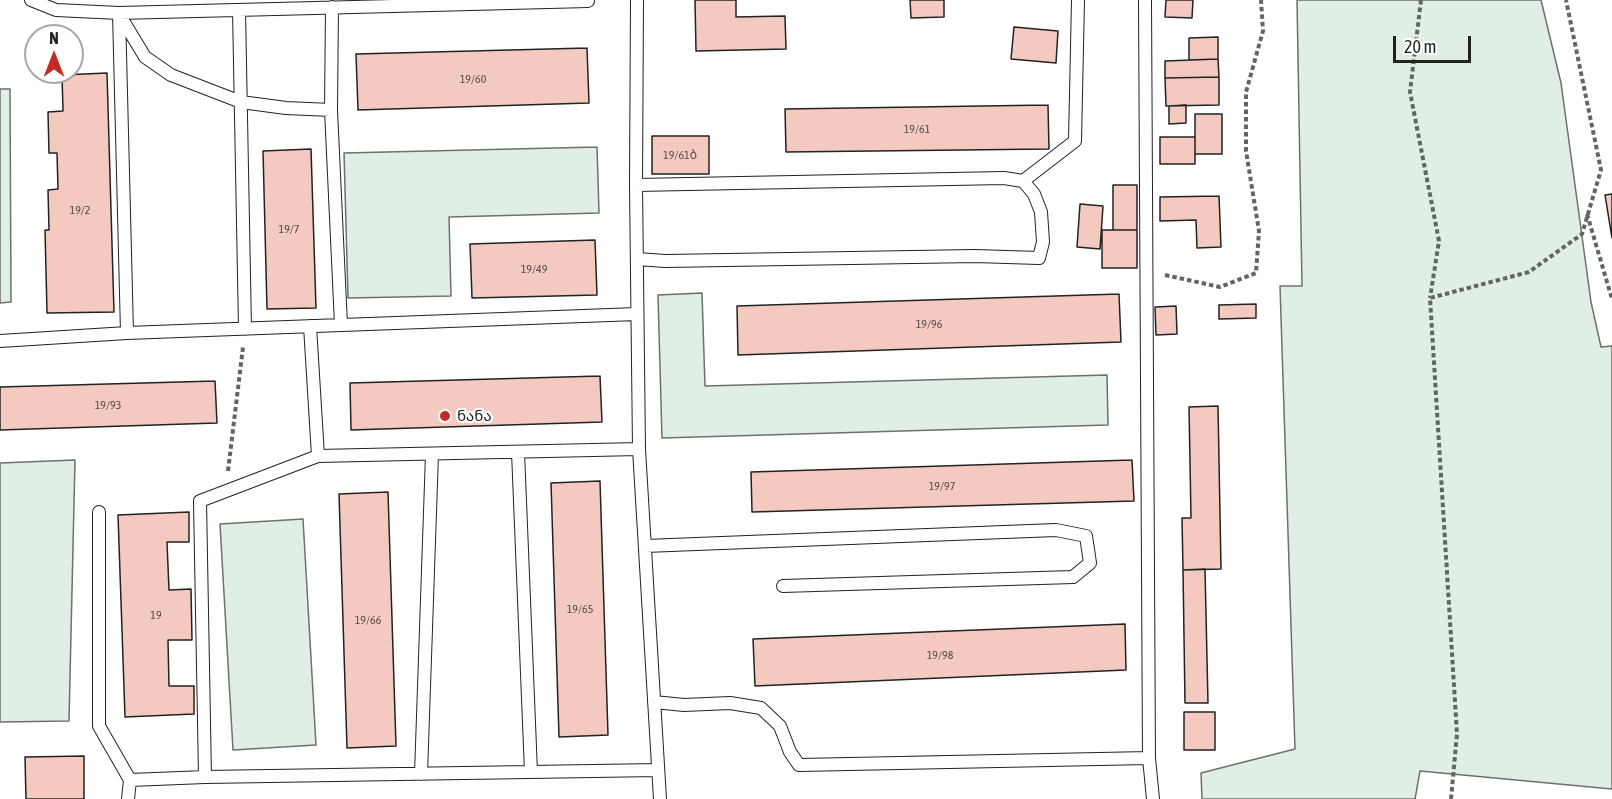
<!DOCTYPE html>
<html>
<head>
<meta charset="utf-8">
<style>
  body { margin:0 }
  #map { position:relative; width:1612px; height:799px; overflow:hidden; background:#fff; font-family:"Asap Condensed",sans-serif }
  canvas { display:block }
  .north { position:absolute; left:24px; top:24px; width:60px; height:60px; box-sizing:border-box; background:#fff; border:2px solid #a7a7a7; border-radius:50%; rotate:0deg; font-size:16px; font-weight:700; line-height:24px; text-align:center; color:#222 }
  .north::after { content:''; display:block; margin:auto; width:21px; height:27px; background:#c62828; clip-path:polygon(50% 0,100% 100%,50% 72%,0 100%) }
  .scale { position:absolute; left:1393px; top:36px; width:78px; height:27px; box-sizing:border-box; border:3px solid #222; border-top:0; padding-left:8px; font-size:18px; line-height:21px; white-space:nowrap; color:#222; -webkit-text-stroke:4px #fff; paint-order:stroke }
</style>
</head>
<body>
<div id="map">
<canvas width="1612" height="799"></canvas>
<div class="north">N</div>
<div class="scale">20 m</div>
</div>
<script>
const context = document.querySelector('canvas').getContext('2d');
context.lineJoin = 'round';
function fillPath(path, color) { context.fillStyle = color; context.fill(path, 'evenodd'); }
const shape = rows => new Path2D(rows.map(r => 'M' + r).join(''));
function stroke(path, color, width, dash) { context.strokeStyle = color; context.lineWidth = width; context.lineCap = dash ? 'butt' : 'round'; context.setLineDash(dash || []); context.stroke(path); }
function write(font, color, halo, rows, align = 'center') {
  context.font = font + ' "Asap Condensed","Noto Sans Georgian",sans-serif'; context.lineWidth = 4.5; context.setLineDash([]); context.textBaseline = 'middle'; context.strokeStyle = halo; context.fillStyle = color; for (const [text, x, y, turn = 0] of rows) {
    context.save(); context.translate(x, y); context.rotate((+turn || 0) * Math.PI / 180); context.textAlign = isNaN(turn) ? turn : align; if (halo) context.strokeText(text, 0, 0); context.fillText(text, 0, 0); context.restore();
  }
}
const green = shape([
  [1297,0,1541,0,1561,83,1591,302,1601,347,1612,346,1612,789,1420,771,1415,799,1202,799,1201,773,1295,749,1280,286,1302,286,1297,0],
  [0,89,10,89,11,302,0,303,0,89],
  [597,147,599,213,449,217,451,296,348,298,344,153,597,147],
  [702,293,705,386,1107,375,1108,425,662,438,658,295,702,293],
  [75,460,69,721,0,722,0,463,75,460],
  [303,519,316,745,233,750,220,524,303,519]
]);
fillPath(green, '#e0efe3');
stroke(green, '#6f6f6f', 1.5);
const building = shape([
  [695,0,736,0,736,17,785,16,786,49,696,51,695,0],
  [910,0,944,0,944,17,911,18,910,0],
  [1166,0,1193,0,1192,18,1165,17,1166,0],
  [1014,27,1058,31,1056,63,1011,59,1014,27],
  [1218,37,1218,59,1189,60,1189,38,1218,37],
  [587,48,589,103,358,110,356,54,587,48],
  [1218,59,1219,77,1165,78,1165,61,1218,59],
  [107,73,114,312,47,313,45,230,49,230,48,190,58,189,57,153,49,153,48,112,63,111,62,75,107,73],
  [1219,77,1219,105,1166,106,1165,78,1219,77],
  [1048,105,1049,149,786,152,785,109,1048,105],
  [1186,105,1186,123,1169,124,1169,106,1186,105],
  [1195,114,1222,114,1222,154,1195,154,1195,114],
  [652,136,709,136,709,174,652,174,652,136],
  [1160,137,1195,137,1195,164,1160,164,1160,137],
  [311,149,316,308,267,309,263,151,311,149],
  [1113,185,1137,185,1137,230,1113,230,1113,185],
  [1612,194,1612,238,1605,195,1612,194],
  [1219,196,1221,247,1197,248,1196,220,1160,221,1160,197,1219,196],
  [1080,204,1103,206,1100,249,1077,247,1080,204],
  [1102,230,1137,230,1137,268,1102,268,1102,230],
  [595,240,597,295,472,298,470,244,595,240],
  [1119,294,1121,342,738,355,737,306,1119,294],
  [1256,304,1256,318,1219,319,1219,305,1256,304],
  [1176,306,1177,334,1156,335,1155,307,1176,306],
  [600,376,602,422,351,430,350,383,600,376],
  [215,381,217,423,0,430,0,387,215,381],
  [1218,406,1221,569,1183,570,1182,518,1191,518,1189,407,1218,406],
  [1132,460,1134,501,752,512,751,472,1132,460],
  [600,481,608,735,559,737,551,483,600,481],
  [388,492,396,746,347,748,339,494,388,492],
  [189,512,189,542,167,542,169,590,191,589,192,640,168,640,169,686,194,686,194,714,125,717,118,515,189,512],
  [1205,569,1208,703,1185,703,1183,570,1205,569],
  [1125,624,1126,670,755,686,753,639,1125,624],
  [1184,712,1215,712,1215,750,1184,750,1184,712],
  [84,756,84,799,26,799,25,757,84,756]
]);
fillPath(building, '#f3c9c0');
stroke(building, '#222', 1.5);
const lane = shape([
  [31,0,56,10,119,13,588,1],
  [637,0,636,185,639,449,660,799],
  [1145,0,1149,758,1153,799],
  [239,10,245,329],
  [119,13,127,333,637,314],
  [119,14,145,57,171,75,241,102,286,108,331,110,341,325],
  [331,110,332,7],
  [1023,181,1075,141,1078,0],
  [636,185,1004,178,1023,181,1034,194,1041,212,1043,242,1039,258,975,256,665,261,637,259],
  [310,326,318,456],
  [0,341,127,333],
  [518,452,531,772],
  [99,512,99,726,130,780],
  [645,546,1056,530,1086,536,1090,563,1073,577,783,586],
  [654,702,684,705,730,703,761,708,780,726,790,752,799,765,1149,758],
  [421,774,432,454],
  [205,777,200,501,318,456,639,449],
  [128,799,130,780,205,777,658,770]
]);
stroke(lane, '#222', 14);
stroke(shape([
  [1421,0,1410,92,1439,241,1430,298],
  [1587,214,1612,299],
  [1165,275,1220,287,1256,273,1259,231,1246,151,1246,92,1263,31,1261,0],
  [228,471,243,347],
  [1451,799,1457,734,1430,298,1529,272,1582,234,1601,170,1566,0]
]), '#646464', 4, [4.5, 3]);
stroke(lane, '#fff', 12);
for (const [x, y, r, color] of [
  [445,416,6,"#c62828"]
]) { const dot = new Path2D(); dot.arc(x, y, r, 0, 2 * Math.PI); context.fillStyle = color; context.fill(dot); stroke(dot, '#fff', 2); }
write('12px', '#564c4a', null, [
  ["19/60",473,79],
  ["19/61",917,129],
  ["19/61ბ",680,155],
  ["19/2",80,210],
  ["19/7",289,229],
  ["19/49",534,269],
  ["19/96",929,324],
  ["19/93",108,405],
  ["19/97",942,486],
  ["19/65",580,609],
  ["19",156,615],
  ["19/66",368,620],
  ["19/98",940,655]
]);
write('15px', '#222', '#fff', [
  ["ნანა",457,416]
], 'left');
</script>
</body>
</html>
